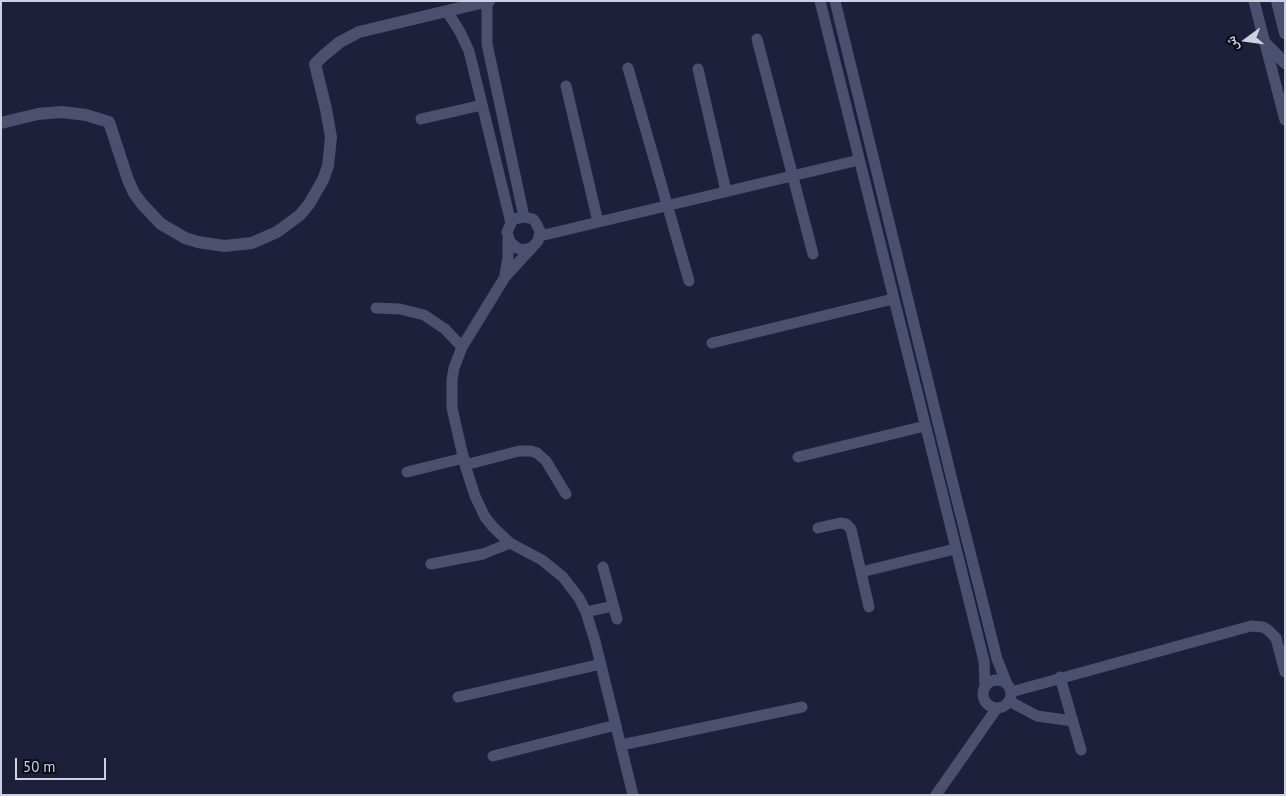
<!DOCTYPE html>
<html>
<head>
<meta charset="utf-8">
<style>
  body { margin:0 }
  #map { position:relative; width:1286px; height:796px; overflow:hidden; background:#1c203a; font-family:"PT Sans","Noto Naskh Arabic",sans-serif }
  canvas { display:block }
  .frame { position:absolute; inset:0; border:2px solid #cdd1e2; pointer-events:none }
  .north { position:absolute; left:1221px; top:15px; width:50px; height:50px; -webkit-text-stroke:4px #090b16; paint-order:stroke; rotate:256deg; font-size:14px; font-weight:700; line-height:20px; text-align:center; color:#cdd1e2 }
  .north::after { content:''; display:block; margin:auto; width:18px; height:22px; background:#cdd1e2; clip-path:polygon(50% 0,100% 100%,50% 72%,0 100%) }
  .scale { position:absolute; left:15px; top:758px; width:91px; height:22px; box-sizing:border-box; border:2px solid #cdd1e2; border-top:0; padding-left:6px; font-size:15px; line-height:18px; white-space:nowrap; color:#cdd1e2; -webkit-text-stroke:4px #090b16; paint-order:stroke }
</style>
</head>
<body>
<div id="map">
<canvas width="1286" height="796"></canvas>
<div class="frame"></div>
<div class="north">ش</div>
<div class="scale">50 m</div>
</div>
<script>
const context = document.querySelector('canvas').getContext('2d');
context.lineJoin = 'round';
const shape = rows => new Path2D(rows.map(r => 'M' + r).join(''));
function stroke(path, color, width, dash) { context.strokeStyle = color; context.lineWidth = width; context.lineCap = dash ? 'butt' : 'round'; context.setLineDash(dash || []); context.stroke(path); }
stroke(shape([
  [820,1,984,661,985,687],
  [835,1,953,484,997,659,1007,684],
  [1254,1,1285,120],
  [487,2,487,44,524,217],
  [447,11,460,32,469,51,511,223],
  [757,39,813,254],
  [628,68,689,281],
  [698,69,726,191],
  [566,86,598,222],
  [421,119,482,105],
  [540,236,859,160],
  [532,248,522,250,517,248,510,242,507,232,511,223,514,219,524,217,533,219,536,223,540,231,538,241,505,277,462,347,454,368,452,380,452,408,465,465,475,496,485,517,493,527,510,543,542,560,563,577,579,598,586,612,595,641,633,795],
  [505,275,508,257,508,239],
  [376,308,400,309,424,315,445,329,462,347],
  [712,343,893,299],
  [798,457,925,426],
  [465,465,519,451,531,451,537,453,546,461,566,494],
  [407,472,464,458],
  [818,528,840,523,846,524,851,529,869,607],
  [431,564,483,554,510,543],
  [603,567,617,619],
  [861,572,955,549],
  [586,612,613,606],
  [1060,677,1081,750],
  '983 694a14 14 0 1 1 28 0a14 14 0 1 1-28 0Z',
  [1011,692,1251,626,1263,627,1268,630,1276,638,1285,672],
  [458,697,601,664],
  [1009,701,1037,716,1073,721],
  [621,745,802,707],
  [493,756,616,725],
  [936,795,997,708]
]), '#4a506d', 11);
stroke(shape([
  [1277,1,1285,33],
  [1265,43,1285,63],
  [1,123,38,114,62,112,86,115,109,122,128,180,134,193,142,204,161,224,185,238,198,242,224,246,252,243,277,232,300,215,309,204,323,180,328,166,331,137,326,109,315,64,323,56,340,42,359,32,489,1]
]), '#4a506d', 12);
</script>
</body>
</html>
